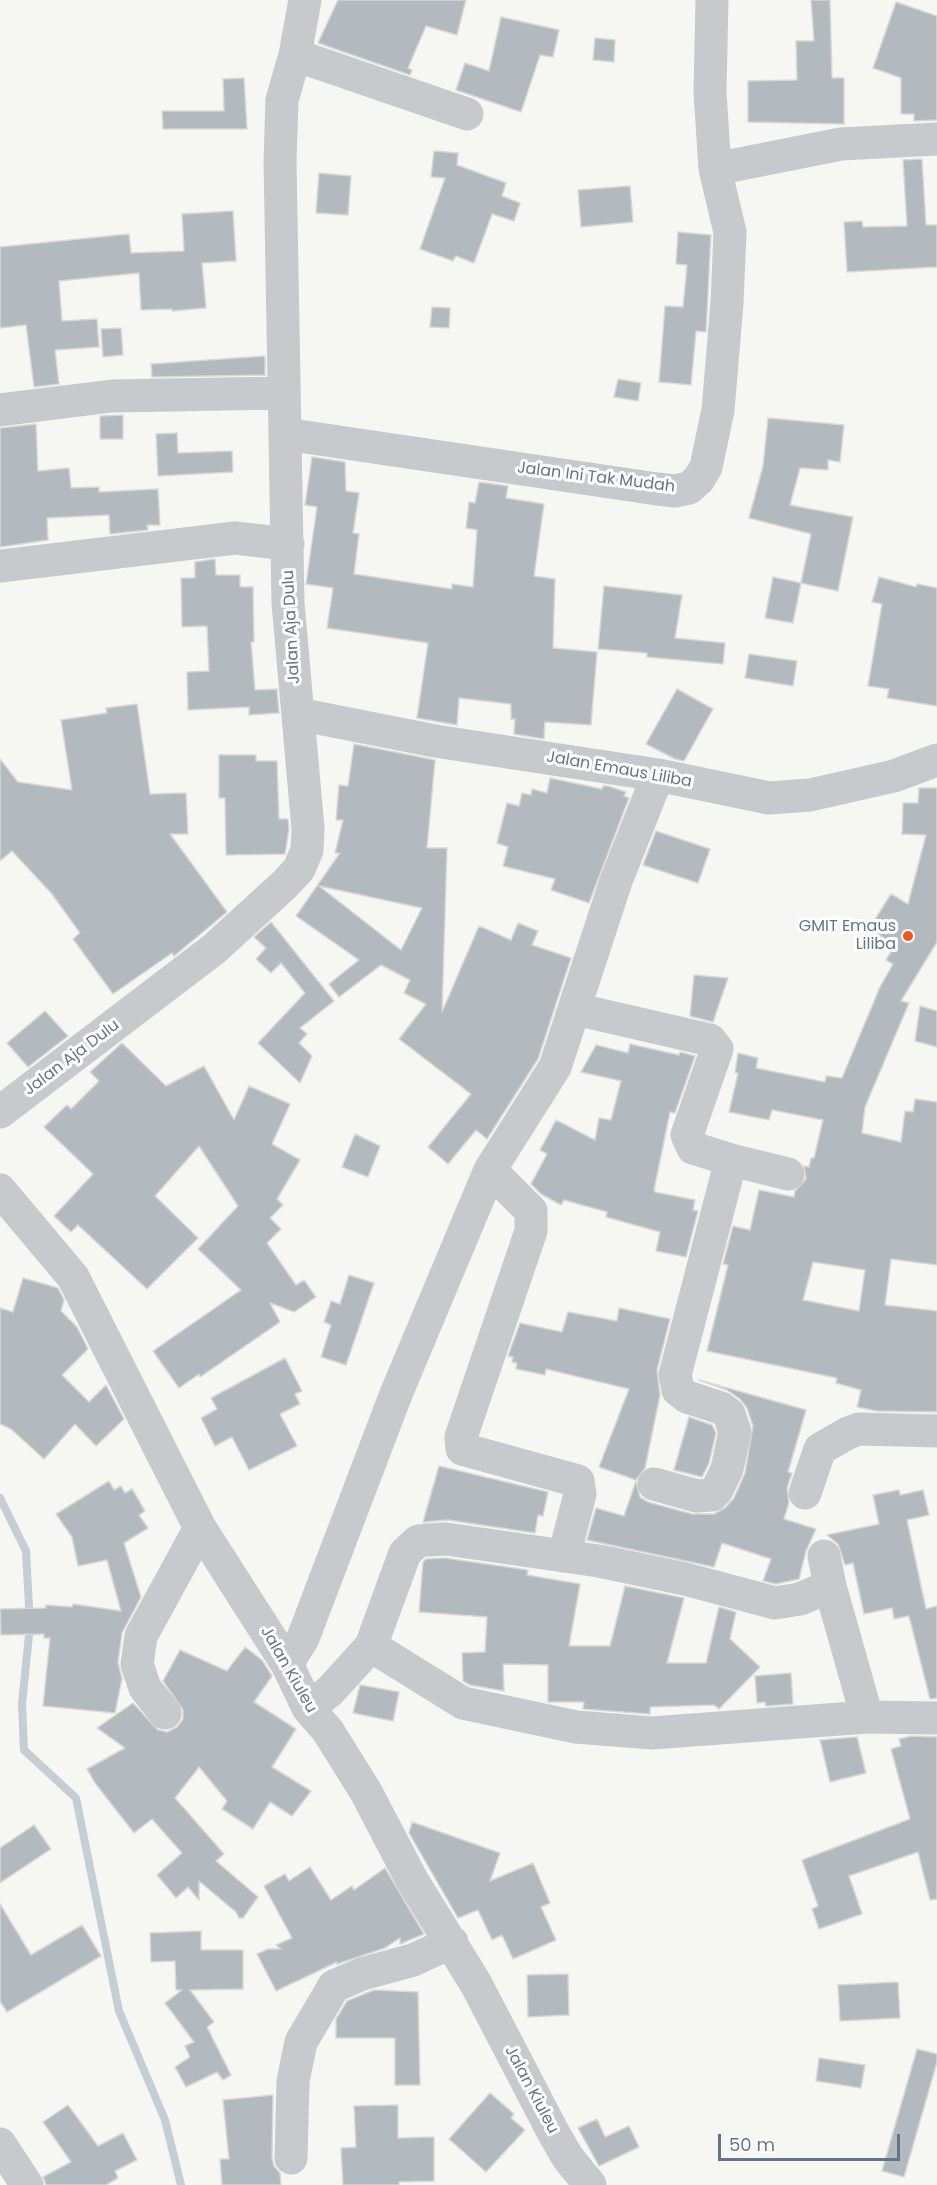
<!DOCTYPE html>
<html>
<head>
<meta charset="utf-8">
<style>
  body { margin:0 }
  #map { position:relative; width:937px; height:2185px; overflow:hidden; background:#f6f6f3; font-family:Poppins,sans-serif }
  canvas { display:block }
  .scale { position:absolute; left:718px; top:2134px; width:182px; height:27px; box-sizing:border-box; border:3px solid #637586; border-top:0; padding-left:8px; font-size:18px; line-height:21px; white-space:nowrap; color:#637586; -webkit-text-stroke:4px #fff; paint-order:stroke }
</style>
</head>
<body>
<div id="map">
<canvas width="937" height="2185"></canvas>
<div class="scale">50 m</div>
</div>
<script>
const context = document.querySelector('canvas').getContext('2d');
context.lineJoin = 'round';
const shape = rows => new Path2D(rows.map(r => 'M' + r).join(''));
function stroke(path, color, width, dash) { context.strokeStyle = color; context.lineWidth = width; context.lineCap = dash ? 'butt' : 'round'; context.setLineDash(dash || []); context.stroke(path); }
function fillPath(path, color) { context.fillStyle = color; context.fill(path, 'evenodd'); }
function write(font, color, halo, rows, align = 'center') {
  context.font = font + ' Poppins,sans-serif'; context.lineWidth = 6; context.setLineDash([]); context.textBaseline = 'middle'; context.strokeStyle = halo; context.fillStyle = color; for (const [text, x, y, turn = 0] of rows) {
    context.save(); context.translate(x, y); context.rotate((+turn || 0) * Math.PI / 180); context.textAlign = isNaN(turn) ? turn : align; if (halo) context.strokeText(text, 0, 0); context.fillText(text, 0, 0); context.restore();
  }
}
stroke(shape([
  [0,1498,26,1551,30,1625,22,1704,24,1750,76,1798,119,2011,165,2120,181,2185]
]), '#c5ced4', 8);
const building = shape([
  [338,0,466,0,457,35,426,26,408,68,412,70,410,75,318,43,338,0],
  [811,0,830,0,832,78,844,78,844,124,748,122,748,81,797,80,796,41,814,41,811,0],
  [896,2,937,16,937,120,914,121,914,114,901,114,901,78,873,68,896,2],
  [501,17,559,30,553,57,540,55,521,112,456,90,465,63,489,71,501,17],
  [595,38,615,40,614,62,593,60,595,38],
  [244,78,247,129,163,129,162,111,224,111,223,79,244,78],
  [434,151,458,153,457,165,506,183,502,196,520,203,514,221,492,214,474,263,456,256,453,261,420,249,445,178,431,177,434,151],
  [922,159,926,225,937,225,937,267,847,272,844,222,862,221,863,227,907,226,903,160,922,159],
  [319,173,351,176,348,215,316,213,319,173],
  [630,186,633,222,581,227,578,190,630,186],
  [233,211,236,261,202,263,206,308,172,311,172,309,141,310,139,273,59,281,62,321,97,319,99,347,55,350,59,384,34,387,26,325,0,328,0,247,129,234,131,253,184,251,182,214,233,211],
  [678,232,711,235,706,332,696,331,691,385,659,382,665,306,683,307,687,265,676,264,678,232],
  [432,307,450,308,449,328,430,327,432,307],
  [121,328,123,355,103,357,101,329,121,328],
  [265,356,265,375,152,377,151,364,265,356],
  [618,379,641,383,638,401,614,397,618,379],
  [123,415,123,439,100,439,100,416,123,415],
  [768,418,844,425,840,462,828,460,828,470,800,468,790,505,853,517,838,591,801,583,811,534,749,518,763,466,768,418],
  [36,424,38,471,69,468,71,488,99,487,99,492,158,489,160,525,147,525,148,530,110,534,109,515,47,518,48,540,0,547,0,428,36,424],
  [177,433,178,453,232,451,233,472,158,476,156,434,177,433],
  [312,457,345,462,346,491,359,493,353,533,359,534,354,574,452,589,452,584,473,587,477,530,466,528,469,502,475,503,479,482,508,486,506,498,544,504,534,576,555,579,553,648,597,652,591,725,545,722,544,739,514,734,515,719,511,719,511,704,459,698,457,725,417,718,428,643,327,628,333,588,306,584,317,507,305,505,312,457],
  [215,559,216,575,240,575,240,587,253,587,254,642,251,642,255,690,277,689,279,713,249,715,249,707,188,710,187,672,209,671,207,626,182,627,181,578,195,578,195,562,215,559],
  [773,577,801,583,793,623,765,618,773,577],
  [879,577,916,587,917,584,937,588,937,706,887,698,889,689,868,686,882,604,872,602,879,577],
  [604,586,682,595,675,638,725,643,723,664,647,657,647,653,598,649,604,586],
  [749,654,797,661,793,686,745,678,749,654],
  [677,689,713,709,684,761,675,759,646,744,677,689],
  [137,704,150,794,186,793,188,834,170,834,227,912,174,956,172,953,113,994,73,939,80,933,52,894,12,851,0,861,0,759,18,782,72,790,61,720,107,713,106,708,137,704],
  [354,744,435,760,427,848,447,848,442,1012,479,926,511,940,518,923,538,931,532,945,571,958,538,1059,487,1139,476,1130,448,1164,428,1147,471,1094,399,1039,426,1004,404,993,410,980,381,965,339,997,329,984,359,960,296,916,340,853,335,853,343,820,336,820,339,785,348,786,354,744],
  [319,886,422,908,401,950,319,886],
  [219,755,256,755,256,761,277,761,279,819,288,819,289,829,285,854,226,855,225,798,219,798,219,755],
  [550,778,602,789,603,786,608,786,626,792,624,796,629,798,589,903,551,890,555,879,503,866,508,847,497,843,507,803,519,806,522,793,531,795,532,789,547,793,550,778],
  [919,788,937,788,937,942,901,1001,909,1003,865,1107,862,1133,901,1142,905,1111,913,1112,915,1099,937,1102,937,1265,891,1259,885,1305,937,1311,937,1412,877,1411,857,1407,861,1390,836,1383,837,1378,707,1351,728,1265,723,1264,733,1226,750,1230,759,1190,794,1197,795,1191,806,1179,804,1166,809,1167,811,1158,814,1158,823,1120,772,1110,769,1120,729,1112,738,1073,735,1073,738,1053,758,1058,756,1068,825,1082,826,1076,842,1078,880,987,893,964,886,960,895,945,869,929,891,894,908,904,926,835,902,834,903,803,918,803,919,788],
  [813,1262,865,1270,859,1311,803,1300,813,1262],
  [656,831,710,849,698,883,643,865,656,831],
  [271,922,334,1001,300,1028,307,1034,299,1043,312,1056,300,1083,258,1043,305,993,281,963,271,973,256,959,266,948,254,937,271,922],
  [694,975,728,978,713,1022,690,1016,694,975],
  [920,1006,937,1011,937,1047,915,1041,920,1006],
  [45,1011,68,1036,28,1067,7,1043,45,1011],
  [122,1043,166,1086,204,1066,234,1120,249,1086,290,1104,272,1144,300,1160,277,1199,283,1205,270,1218,281,1229,267,1243,296,1285,304,1280,316,1297,294,1312,270,1303,280,1322,200,1377,199,1374,179,1388,153,1351,241,1290,198,1249,238,1206,199,1146,155,1196,198,1238,147,1289,78,1225,71,1232,54,1216,93,1174,44,1127,67,1105,71,1109,99,1081,90,1072,122,1043],
  [630,1044,679,1055,680,1052,695,1056,675,1113,670,1112,654,1190,655,1192,695,1200,693,1210,698,1211,686,1257,656,1251,660,1232,606,1217,607,1212,564,1200,561,1205,541,1194,531,1184,547,1154,540,1150,556,1120,595,1140,599,1118,611,1120,621,1081,581,1072,596,1045,628,1053,630,1044],
  [355,1134,380,1146,368,1177,342,1167,355,1134],
  [349,1275,374,1283,346,1365,321,1357,331,1325,324,1322,331,1301,340,1304,349,1275],
  [23,1278,58,1288,64,1300,61,1311,77,1327,88,1349,62,1375,89,1402,106,1385,124,1419,96,1446,75,1424,44,1459,11,1429,0,1424,0,1308,13,1312,23,1278],
  [619,1308,670,1319,657,1370,660,1395,645,1468,636,1480,599,1467,629,1389,546,1369,545,1375,516,1369,517,1363,512,1362,513,1357,508,1356,520,1323,562,1332,568,1312,617,1321,619,1308],
  [285,1358,302,1391,295,1394,300,1404,280,1414,297,1446,249,1470,232,1437,215,1446,201,1418,217,1409,211,1398,285,1358],
  [699,1380,806,1410,788,1472,792,1473,787,1488,789,1502,784,1519,816,1529,806,1551,799,1579,776,1584,763,1581,771,1559,722,1543,714,1567,587,1540,596,1508,624,1516,636,1481,640,1497,648,1502,692,1514,714,1514,725,1508,734,1498,745,1473,753,1426,747,1408,740,1399,727,1390,699,1380],
  [689,1417,712,1425,716,1433,709,1463,702,1477,674,1470,689,1417],
  [439,1466,548,1492,543,1516,538,1515,535,1533,448,1520,423,1522,439,1466],
  [109,1481,114,1490,121,1486,125,1493,132,1489,145,1511,139,1515,148,1528,124,1543,141,1597,122,1633,118,1662,122,1679,115,1713,43,1706,50,1638,44,1638,44,1634,1,1635,0,1609,46,1608,46,1605,72,1607,73,1604,121,1611,107,1560,78,1566,72,1537,56,1514,109,1481],
  [899,1490,900,1495,923,1490,929,1515,907,1520,926,1609,937,1606,937,1698,930,1699,909,1616,894,1619,892,1608,864,1614,853,1563,845,1565,838,1544,827,1535,879,1524,873,1495,899,1490],
  [445,1558,528,1570,527,1575,580,1584,569,1646,610,1646,625,1586,684,1598,667,1663,706,1663,719,1607,736,1612,730,1639,760,1667,719,1709,714,1705,650,1707,650,1714,583,1709,584,1702,548,1702,548,1665,503,1664,504,1691,470,1685,463,1681,462,1653,485,1652,487,1617,419,1612,423,1562,426,1559,445,1558],
  [245,1647,262,1660,272,1676,254,1702,296,1729,272,1767,311,1791,292,1816,270,1802,253,1829,222,1809,227,1801,199,1767,175,1798,224,1854,216,1861,258,1897,243,1918,239,1918,236,1912,199,1881,199,1900,188,1887,176,1898,157,1875,182,1853,152,1819,134,1833,95,1783,87,1769,125,1748,97,1728,133,1703,158,1730,167,1732,177,1727,183,1719,183,1710,163,1681,180,1650,227,1671,245,1647],
  [791,1673,793,1704,766,1706,765,1702,757,1703,755,1676,791,1673],
  [360,1685,399,1692,393,1721,353,1713,360,1685],
  [911,1736,937,1737,937,1899,930,1900,918,1852,849,1876,862,1914,819,1929,812,1909,818,1906,802,1860,910,1819,891,1749,901,1746,899,1739,911,1736],
  [857,1737,866,1773,830,1782,820,1740,857,1737],
  [412,1822,500,1853,490,1881,533,1863,550,1903,541,1907,556,1940,513,1959,502,1935,492,1940,478,1910,458,1918,409,1833,412,1822],
  [34,1825,51,1849,0,1883,0,1848,34,1825],
  [310,1867,331,1900,352,1886,354,1890,385,1868,424,1934,400,1944,400,1938,385,1948,337,1964,337,1962,276,1991,257,1954,268,1949,281,1949,276,1945,292,1938,264,1886,285,1874,289,1881,310,1867],
  [0,1904,31,1955,82,1925,101,1956,7,2012,0,2001,0,1904],
  [201,1931,201,1950,243,1950,243,1989,190,1990,214,2022,207,2027,231,2075,223,2080,217,2072,186,2087,175,2067,190,2057,185,2046,194,2042,165,2003,182,1990,176,1990,175,1961,151,1962,150,1933,201,1931],
  [568,1974,569,2015,528,2017,527,1975,568,1974],
  [898,1982,900,2018,840,2021,838,1985,898,1982],
  [374,1990,418,1992,420,2085,395,2085,395,2038,336,2038,336,2019,347,2001,374,1990],
  [917,2049,937,2054,937,2062,904,2177,882,2171,917,2049],
  [819,2058,865,2065,861,2088,816,2081,819,2058],
  [490,2093,514,2114,511,2118,525,2130,486,2172,449,2139,490,2093],
  [273,2095,272,2158,274,2166,280,2173,281,2185,222,2185,220,2159,229,2159,223,2100,273,2095],
  [68,2105,98,2146,123,2133,137,2160,115,2171,118,2178,106,2185,46,2185,43,2177,71,2162,43,2122,68,2105],
  [398,2105,398,2138,434,2137,434,2181,399,2182,399,2185,343,2185,341,2148,356,2147,354,2106,398,2105],
  [597,2119,605,2137,629,2126,639,2147,599,2166,578,2128,597,2119]
]);
fillPath(building, '#b3babf');
stroke(building, '#d8d8d5', 1.5);
stroke(shape([
  [712,0,710,92,715,169,841,144,937,139],
  [295,55,467,114],
  [0,410,112,396,283,393],
  [285,434,657,489,675,491,689,488,699,479,706,467,718,410,727,303,730,232,715,169],
  [0,566,235,538,288,544],
  [298,714,435,741,658,775,769,798,810,795,894,776,937,760],
  [575,1009,710,1040,717,1049,687,1135,693,1148,731,1160,675,1375,678,1390,687,1397,721,1408,729,1414,735,1432,727,1469,717,1490,712,1495,697,1496,654,1484],
  [0,1112,214,949,284,885,299,869,307,850,308,829,288,603,280,161,282,100,295,55,305,0],
  [731,1160,788,1174],
  [490,1170,531,1211,531,1231,461,1437,462,1449,578,1481,580,1494,564,1556],
  [0,1190,73,1277,200,1528,287,1664,308,1708,328,1731,366,1792,412,1880,476,1984,553,2132,568,2158,590,2185],
  [805,1493,820,1449,848,1433,859,1429,937,1431],
  [824,1556,830,1586],
  [371,1646,405,1553,418,1541,426,1540,446,1539,599,1561,685,1579,775,1603,800,1599,830,1586,867,1717],
  [287,1664,303,1638,396,1394,490,1170,555,1067,616,881,658,775],
  [308,1708,330,1691,371,1646,463,1703,576,1727,652,1733,867,1717,937,1718],
  [165,1713,145,1688,137,1664,141,1636,200,1528],
  [0,2144,27,2185],
  [291,2158,293,2081,301,2042,334,1986,362,1974,413,1960,452,1942]
]), '#c6cacd', 33);
for (const [x, y, r, color] of [
  [908,936,6,"#f05519"]
]) { const dot = new Path2D(); dot.arc(x, y, r, 0, 2 * Math.PI); context.fillStyle = color; context.fill(dot); stroke(dot, '#fff', 2); }
write('16px', '#637586', '#fff', [
  ["Jalan Ini Tak Mudah",596,478,7],
  ["Jalan Aja Dulu",292,627,-93],
  ["Jalan Emaus Liliba",619,770,10],
  ["Jalan Aja Dulu",72,1058,-37],
  ["Jalan Kiuleu",288,1670,60],
  ["Jalan Kiuleu",531,2090,62]
]);
write('16px', '#637586', '#fff', [
  ["GMIT Emaus",896,927],
  ["Liliba",896,945]
], 'right');
</script>
</body>
</html>
